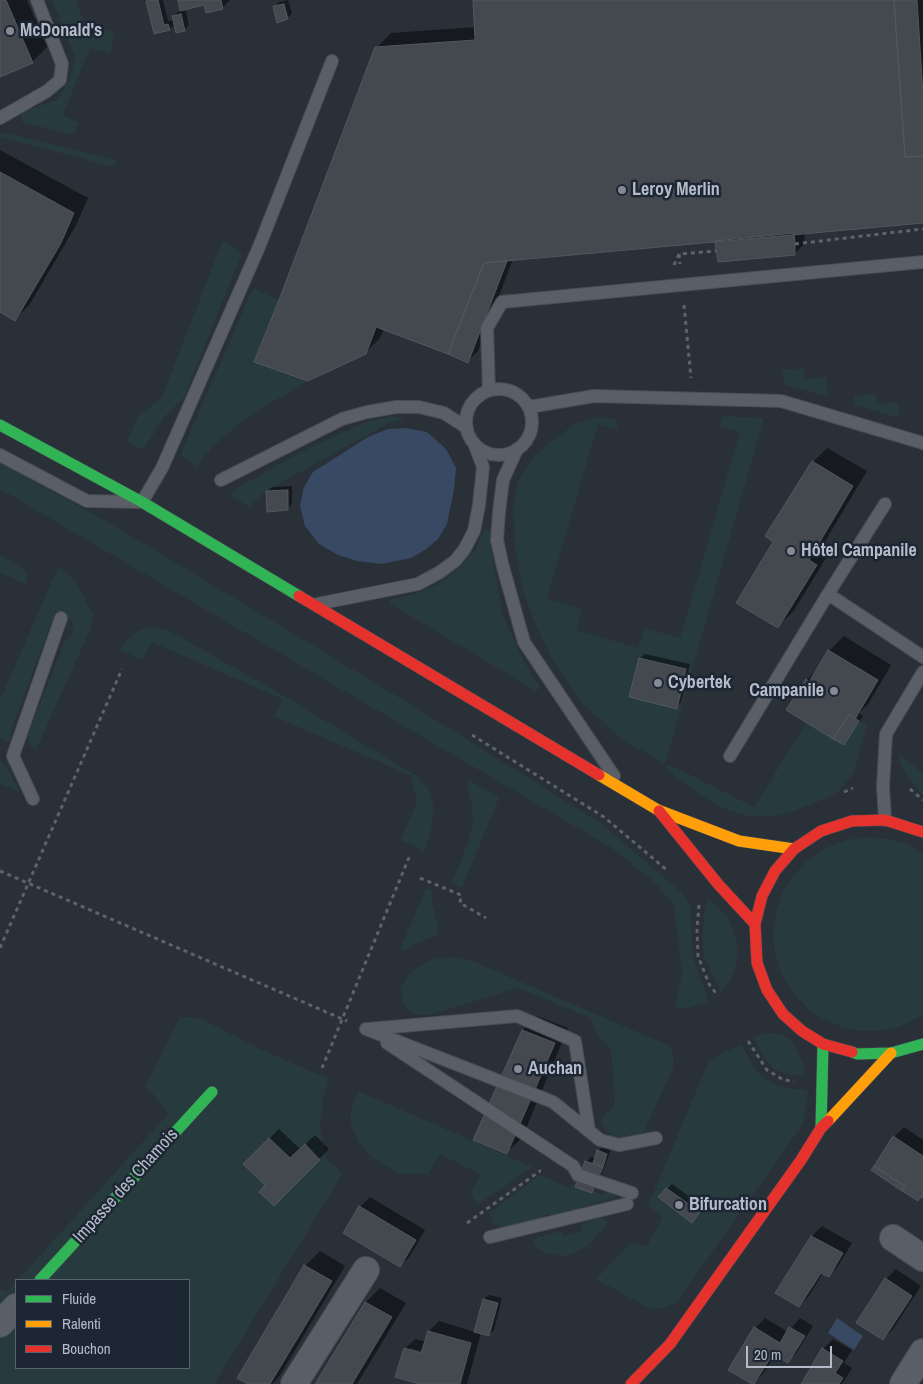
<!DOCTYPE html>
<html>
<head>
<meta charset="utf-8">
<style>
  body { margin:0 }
  #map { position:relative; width:923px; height:1384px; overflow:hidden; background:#2a3038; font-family:"Archivo Narrow",sans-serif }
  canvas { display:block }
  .legend { position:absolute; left:15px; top:1279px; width:175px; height:90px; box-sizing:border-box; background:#1d2633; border:1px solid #59626f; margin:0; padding:6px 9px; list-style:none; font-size:15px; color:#b4bcc9 }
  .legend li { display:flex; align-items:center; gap:10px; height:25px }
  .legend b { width:25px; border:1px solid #59626f }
  .scale { position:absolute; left:746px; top:1346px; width:86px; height:22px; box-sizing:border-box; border:2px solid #b4bcc9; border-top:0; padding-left:6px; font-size:15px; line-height:18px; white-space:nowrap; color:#b4bcc9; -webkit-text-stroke:4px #1d2633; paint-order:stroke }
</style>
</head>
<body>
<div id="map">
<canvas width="923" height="1384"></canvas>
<ul class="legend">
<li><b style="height:6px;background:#30b455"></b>Fluide</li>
<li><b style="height:6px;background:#ff9f0a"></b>Ralenti</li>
<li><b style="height:6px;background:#e5322d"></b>Bouchon</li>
</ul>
<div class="scale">20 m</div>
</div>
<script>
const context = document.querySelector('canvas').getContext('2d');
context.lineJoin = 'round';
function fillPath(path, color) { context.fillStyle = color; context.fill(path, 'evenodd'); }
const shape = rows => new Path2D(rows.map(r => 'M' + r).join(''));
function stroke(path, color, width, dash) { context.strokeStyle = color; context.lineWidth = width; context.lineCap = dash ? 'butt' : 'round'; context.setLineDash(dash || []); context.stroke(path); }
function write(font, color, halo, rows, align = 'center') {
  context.font = font + ' "Archivo Narrow",sans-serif'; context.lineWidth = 5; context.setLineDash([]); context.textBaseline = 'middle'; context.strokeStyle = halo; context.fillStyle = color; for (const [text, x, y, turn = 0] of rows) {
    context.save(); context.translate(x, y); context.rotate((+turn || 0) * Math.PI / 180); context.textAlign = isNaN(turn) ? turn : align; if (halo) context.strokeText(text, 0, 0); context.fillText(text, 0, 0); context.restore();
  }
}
fillPath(shape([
  [52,0,77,0,87,35,114,29,111,54,90,48,63,115,79,123,74,135,22,122,22,112,56,100,70,79,75,57],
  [0,132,117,160,114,167,0,137],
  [223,240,242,254,184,397,165,416,143,450,127,441,138,416,161,399],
  [253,288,279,300,254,361,308,381,249,416,214,445,196,467,180,455],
  [804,368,805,379,826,377,828,397,784,384,782,370],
  [876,394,877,404,898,402,900,418,855,405,854,396],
  [392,416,406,419,389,423,266,491,249,507,231,496,233,490,305,450,366,422],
  [602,416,616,420,619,430,598,424,547,599,582,609,577,630,638,648,644,628,680,638,740,432,719,426,722,416,764,418,665,764,677,768,754,807,806,723,844,745,859,721,867,725,853,774,840,790,829,797,792,812,774,816,747,816,725,809,697,793,666,769,665,764,620,738,582,703,555,664,536,626,523,591,515,547,513,508,518,482,533,458,553,440,575,424],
  [0,463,115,526,428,715,602,824,681,892,690,905,693,957,709,1002,685,1009,675,1008,682,972,674,905,653,881,612,848,0,489],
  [484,529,490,530,491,548,503,616,522,658,540,687,536,691,389,603,392,599,411,595,439,585,459,568,476,549],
  [0,555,25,570,28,579,26,584,0,573],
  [58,567,75,580,93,614,90,630,36,750,29,744,28,734,65,641,72,635,73,621,56,611,12,728,9,742,0,737,0,700],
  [152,628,168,630,286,697,420,778,430,792,434,810,431,831,424,851,401,840,417,801,410,775,275,717,282,699,152,642,142,660,120,650,126,641,133,634,142,629],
  [898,754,923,773,923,796,908,777,900,763],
  [0,761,8,769,20,792,0,784],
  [471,781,499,798,462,888,452,883,470,837,473,819,471,800,467,785],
  [866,837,887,839,907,844,923,853,923,1015,899,1027,880,1031,861,1031,842,1027,823,1019,806,1007,792,991,781,973,775,953,773,933,776,912,783,892,794,875,808,860,826,848,846,840],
  [426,888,432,891,432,905,439,927,436,936,415,944,405,951,400,950],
  [707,898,727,916,733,929,738,945,736,966,730,981,721,993,705,960,702,944,704,916],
  [454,957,470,960,670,1046,673,1055,673,1068,644,1132,637,1136,623,1138,613,1137,605,1130,601,1120,615,1103,611,1049,598,1037,591,1018,518,988,429,1015,417,1015,408,1011,402,1001,401,988,406,978,418,967,434,959],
  [188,1017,204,1020,260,1049,329,1079,323,1099,320,1128,326,1158,343,1173,214,1384,0,1384,0,1289,7,1292,16,1282,16,1368,189,1368,189,1280,18,1280,168,1114,150,1090,145,1087,177,1023,180,1018],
  [771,1033,782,1035,790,1039,803,1062,805,1076,785,1074,774,1069,766,1060,753,1037,762,1034],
  [741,1044,754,1067,762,1076,776,1085,792,1089,808,1090,803,1124,676,1303,663,1308,650,1309,596,1279,630,1243,647,1246,663,1216,648,1206,704,1072,709,1063,716,1056],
  [358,1091,533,1167,477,1205,471,1194,480,1174,440,1154,428,1174,401,1174,372,1158,357,1141,351,1124,351,1110],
  [540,1175,570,1188,574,1184,603,1195,605,1192,614,1193,614,1197,554,1217,546,1213,541,1221,521,1226,504,1227,493,1224,489,1213],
  [600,1218,606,1219,607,1225,588,1246,567,1256,546,1253,537,1249,533,1239,561,1231,564,1236,582,1231,580,1224]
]), '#273a3e');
fillPath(shape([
  [406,428,427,432,446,449,456,468,454,490,447,524,438,539,425,550,411,558,382,564,357,561,338,555,319,544,305,526,300,506,304,487,313,472,368,437,388,429],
  [837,1318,863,1336,854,1350,828,1333]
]), '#384963');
fillPath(shape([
  [0,0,27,0,47,47,32,62,0,75],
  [148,0,163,0,168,21,174,20,173,17,178,12,181,11,179,0,230,0,222,8,205,3,185,8,189,25,184,30,175,24,170,29,155,33,147,1],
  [288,0,292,14,287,18,274,6,279,2],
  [474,0,923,0,923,221,804,232,805,243,795,253,717,240,513,259,478,351,468,361,384,329,380,338,365,353,280,300,376,48,391,33,476,27],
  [793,233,795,233,796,251,794,251],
  [0,150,88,198,75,227,30,304,15,319,0,310],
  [827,448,867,471,823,545,831,550,793,612,778,626,775,541,813,462],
  [292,486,292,504,287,509,267,491,272,487],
  [844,636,891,665,869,703,859,713,863,716,844,743,807,680,819,667,829,651],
  [645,654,690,664,681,703,676,707,640,658],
  [537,1016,568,1028,522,1138,507,1152,475,1139,523,1030],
  [904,1127,923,1140,923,1197,894,1137],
  [279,1129,300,1149,315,1135,329,1149,274,1204,266,1185,244,1164],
  [603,1146,611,1149,597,1187,592,1192,577,1186,587,1161,591,1157,596,1158,598,1151],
  [672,1184,704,1207,696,1216,660,1197],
  [370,1197,425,1230,410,1256,400,1266,345,1233,360,1207],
  [822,1226,852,1243,838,1266,829,1276,823,1273,809,1296,799,1306,776,1292,812,1236],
  [320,1251,345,1266,279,1377,272,1384,250,1384,305,1266],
  [896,1269,921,1286,893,1329,883,1339,886,1279],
  [380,1288,406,1303,357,1384,317,1384,366,1302],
  [489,1295,502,1298,494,1330,489,1335,481,1333,467,1384,423,1384,405,1349,415,1339,426,1342,429,1331,439,1321,475,1332,484,1299],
  [410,1348,427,1353,426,1356,410,1351],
  [765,1318,788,1332,800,1318,813,1326,797,1352,788,1361,776,1354,763,1374,753,1384,755,1328],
  [833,1339,852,1350,844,1363,852,1368,842,1384,802,1384,823,1349]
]), '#0007');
const building = shape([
  [0,0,6,0,33,63,0,77,0,0],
  [158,0,164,25,168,24,170,30,154,34,146,1,158,0],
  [178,0,221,0,223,9,206,13,204,5,180,11,178,0],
  [473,0,894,0,905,157,923,156,923,223,484,263,448,354,376,327,366,354,308,381,254,362,279,300,375,47,475,40,473,0],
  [894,0,917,0,923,95,923,156,905,157,894,0],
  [284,4,288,19,277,23,273,6,284,4],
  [181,14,185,31,176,33,172,16,181,14],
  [0,172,74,213,61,243,15,321,0,312,0,172],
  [794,233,795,255,718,262,715,241,794,233],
  [507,261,468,363,448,354,484,263,507,261],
  [812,461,853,486,809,560,817,565,778,628,736,603,773,542,765,536,812,461],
  [288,490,288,510,267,512,266,491,288,490],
  [828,650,878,680,855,719,850,714,833,739,786,710,806,679,809,682,828,650],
  [639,658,686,669,677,709,629,697,639,658],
  [850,714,859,721,844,745,833,739,850,714],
  [522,1030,555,1043,507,1154,473,1140,522,1030],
  [893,1136,923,1156,923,1198,921,1197,918,1201,902,1191,905,1186,874,1166,893,1136],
  [269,1138,290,1158,305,1144,320,1160,274,1206,259,1192,265,1185,243,1164,269,1138],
  [597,1150,607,1154,603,1167,593,1163,597,1150],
  [585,1161,603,1167,592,1193,575,1187,585,1161],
  [874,1166,905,1186,902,1191,871,1170,874,1166],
  [666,1188,700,1212,692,1223,658,1197,666,1188],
  [359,1206,416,1240,400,1267,343,1233,359,1206],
  [811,1236,843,1253,829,1277,821,1273,799,1307,775,1293,811,1236],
  [304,1265,332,1281,270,1384,248,1384,237,1378,304,1265],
  [885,1278,912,1296,883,1340,856,1323,885,1278],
  [483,1299,498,1303,489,1336,474,1332,483,1299],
  [365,1302,392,1317,352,1384,315,1384,365,1302],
  [754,1327,780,1343,789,1327,805,1336,788,1363,773,1354,754,1384,752,1384,728,1370,754,1327],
  [428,1331,471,1343,460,1384,419,1384,395,1377,404,1348,421,1353,428,1331],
  [822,1348,843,1361,835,1373,843,1378,839,1384,801,1384,822,1348]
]);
fillPath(building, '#444950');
stroke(building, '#52575f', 1);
const lane = shape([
  [0,118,47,91,60,80,62,64,37,0],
  '466 422a33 33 0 1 1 66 0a33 33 0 1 1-66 0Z',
  [489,390,487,328,502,302,923,262],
  [529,407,594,396,781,401,923,443],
  [517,449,503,480,499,512,497,540,503,567,524,642,614,776],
  [0,455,87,501,142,502,162,468,259,247,332,61],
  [221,480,342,419,367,412,396,407,419,407,444,413,467,428],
  [828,594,923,657],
  [317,604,418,584,440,572,455,561,464,550,474,531,479,505,483,467,474,443],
  [730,756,828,594,885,504],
  [33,799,13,756,61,618],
  [885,820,883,786,886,734,923,672],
  [366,1029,553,1102,600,1140,619,1145,656,1138],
  [368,1029,517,1016,575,1041,589,1131],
  [387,1043,573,1166,578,1175,632,1193],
  [490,1237,627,1204]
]);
const street = shape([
  [893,1238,923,1258],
  [0,1324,16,1307],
  [294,1384,366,1270],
  [903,1384,923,1352]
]);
const fast = shape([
  [0,425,142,502,299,596],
  [852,1052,857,1054,891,1053,923,1044],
  [821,1128,823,1044],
  [40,1280,212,1092]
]);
const slow = shape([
  [599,775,658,810,739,841,794,849],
  [828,1121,891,1053]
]);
const jam = shape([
  [299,596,599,775],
  [659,811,718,884,755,924],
  [852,1052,823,1044,802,1031,783,1014,767,990,757,963,755,924,762,896,775,871,794,849,821,831,852,821,885,820,923,832],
  [631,1384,670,1344,801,1160,821,1128,828,1121]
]);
stroke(lane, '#484c53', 14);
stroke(street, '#484c53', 28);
stroke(fast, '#484c53', 12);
stroke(slow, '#484c53', 12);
stroke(jam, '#484c53', 12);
stroke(shape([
  [795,244,923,229],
  [679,254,680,264],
  [674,265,679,254,716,251],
  [684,305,691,378],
  [472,735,604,817,668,871],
  [910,789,923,800],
  [844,792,853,788],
  [0,871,347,1021],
  [420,878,461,895,460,903,486,918],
  [699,905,697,930,698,956,709,984,718,996],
  [0,948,122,669],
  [748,1041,767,1070,782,1079,794,1082],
  [322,1068,410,855],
  [467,1223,540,1171,541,1171]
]), '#5d636a', 3, [4, 4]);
stroke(lane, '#5a5e66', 12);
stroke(street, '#5a5e66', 26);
stroke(fast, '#30b455', 11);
stroke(slow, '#ff9f0a', 11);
stroke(jam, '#e5322d', 11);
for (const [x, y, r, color] of [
  [10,31,5,"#848b96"],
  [622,190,5,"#848b96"],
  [791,551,5,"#848b96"],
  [658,683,5,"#848b96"],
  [834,691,5,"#848b96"],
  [518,1069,5,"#848b96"],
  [679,1205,5,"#848b96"]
]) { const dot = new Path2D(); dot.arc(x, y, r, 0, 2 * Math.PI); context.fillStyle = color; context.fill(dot); stroke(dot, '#1d2633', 2); }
write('bold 18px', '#b4bcc9', '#1d2633', [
  ["McDonald's",20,31],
  ["Leroy Merlin",632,190],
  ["Hôtel Campanile",801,551],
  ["Cybertek",668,683],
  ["Campanile",824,691,"right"],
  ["Auchan",528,1069],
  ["Bifurcation",689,1205]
], 'left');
write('18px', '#b4bcc9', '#1d2633', [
  ["Impasse des Chamois",126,1186,-48]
]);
</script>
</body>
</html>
